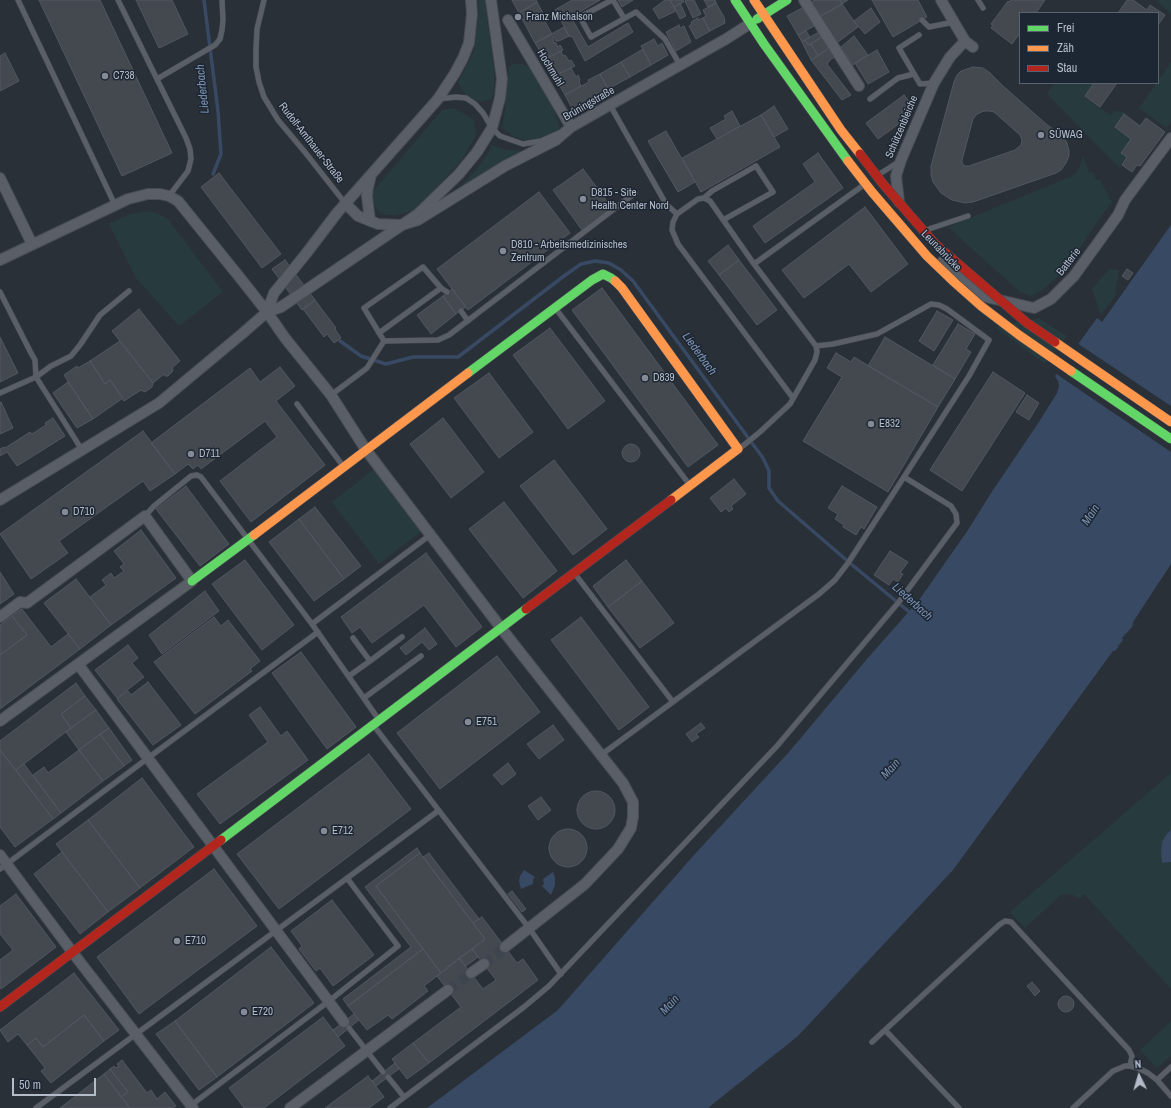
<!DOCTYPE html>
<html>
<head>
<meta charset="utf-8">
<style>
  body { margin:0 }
  #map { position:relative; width:1171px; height:1108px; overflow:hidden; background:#2a3038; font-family:"Archivo Narrow",sans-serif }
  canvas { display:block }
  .legend { position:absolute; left:1019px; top:12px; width:140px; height:72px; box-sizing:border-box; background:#1d2633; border:1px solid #59626f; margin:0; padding:5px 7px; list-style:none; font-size:12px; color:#b4bcc9 }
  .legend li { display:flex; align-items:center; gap:8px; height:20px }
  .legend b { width:20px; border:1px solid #59626f }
  .north { position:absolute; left:1119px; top:1056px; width:40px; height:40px; -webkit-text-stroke:3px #1d2633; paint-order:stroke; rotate:355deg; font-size:11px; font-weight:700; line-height:16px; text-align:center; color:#b4bcc9 }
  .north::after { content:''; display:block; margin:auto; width:14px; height:18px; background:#b4bcc9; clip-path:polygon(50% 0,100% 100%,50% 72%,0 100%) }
  .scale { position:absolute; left:12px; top:1078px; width:84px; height:18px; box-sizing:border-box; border:2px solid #b4bcc9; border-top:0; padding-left:5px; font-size:12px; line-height:14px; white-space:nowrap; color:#b4bcc9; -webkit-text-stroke:3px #1d2633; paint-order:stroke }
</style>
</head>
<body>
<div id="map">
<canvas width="1171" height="1108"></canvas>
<ul class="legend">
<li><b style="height:5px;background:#63d668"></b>Frei</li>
<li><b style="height:5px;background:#ff974d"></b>Zäh</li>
<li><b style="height:5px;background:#b3261e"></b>Stau</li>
</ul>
<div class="north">N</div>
<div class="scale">50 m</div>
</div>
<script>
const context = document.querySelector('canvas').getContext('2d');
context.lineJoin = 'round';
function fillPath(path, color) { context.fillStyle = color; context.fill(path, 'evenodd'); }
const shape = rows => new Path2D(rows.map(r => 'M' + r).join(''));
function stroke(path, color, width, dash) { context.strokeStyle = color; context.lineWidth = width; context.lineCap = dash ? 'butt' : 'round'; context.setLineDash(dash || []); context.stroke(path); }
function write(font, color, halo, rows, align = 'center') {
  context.font = font + ' "Archivo Narrow",sans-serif'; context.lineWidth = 3; context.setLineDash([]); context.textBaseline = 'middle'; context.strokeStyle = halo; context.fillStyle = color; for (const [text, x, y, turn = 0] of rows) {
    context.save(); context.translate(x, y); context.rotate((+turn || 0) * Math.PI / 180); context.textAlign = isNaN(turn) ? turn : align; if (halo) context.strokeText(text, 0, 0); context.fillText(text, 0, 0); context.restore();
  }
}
fillPath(shape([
  [478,0,485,0,494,71,494,90,492,99,480,102,467,97,458,83,474,51,479,10],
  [1156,0,1171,0,1171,14],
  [1171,62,1171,122,1166,128,1139,108,1157,83,1158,83,1158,81],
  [513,64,522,64,530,67,554,110,559,124,559,130,546,137,524,140,513,136,502,128,505,111,507,76,509,67],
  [1054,83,1094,83,1085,97,1110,115,1115,111,1125,112,1115,127,1131,139,1121,153,1127,157,1119,168,1047,94],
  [455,108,474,120,476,135,461,161,431,193,412,211,396,215,386,215,378,211,373,202,372,196,376,188,442,110],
  [492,145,508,150,522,151,530,150,461,188,464,183,476,170,487,155],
  [1083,156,1089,173,1093,172,1096,180,1100,180,1112,202,1097,222,1066,269,1041,291,1031,296,1020,292,948,227,1070,177,1076,173,1080,166],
  [146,211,157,213,168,219,223,292,179,326,136,278,109,224,128,215],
  [1109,269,1119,270,1115,296,1101,315,1092,289],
  [1039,318,1067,336,1045,364,995,327],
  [374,469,422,531,379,564,332,502],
  [1171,773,1171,989,1084,894,1079,899,1073,895,1069,894,1065,894,1060,896,1025,928,1010,912],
  [1171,1021,1171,1056,1157,1068,1140,1050]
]), '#273a3e');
fillPath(shape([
  [1171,225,1171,564,1133,622,1132,627,1122,638,1123,640,1119,645,1117,645,1119,646,1115,651,1113,651,953,870,798,1036,708,1108,427,1108,558,1010,694,855,789,752,867,659,919,600,968,530,991,493,1039,422,1057,393,1059,386,1058,381,1055,376,1097,318,1102,322],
  [1171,830,1171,862,1162,863,1161,851,1162,842,1166,835],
  [524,870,535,877,533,880,533,884,521,889,519,881,520,876],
  [553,872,555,878,555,885,551,895,542,886,544,884,543,879]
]), '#384963');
fillPath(shape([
  [1077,343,1171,406,1171,452,1055,373]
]), '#2a3038');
stroke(shape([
  [204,0,218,111,221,154,213,174],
  [340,341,361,356,386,364,413,357,458,357,564,276,581,264,595,261,609,263,621,270,633,281,763,458,769,471,769,488,778,501,851,564,913,615]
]), '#384963', 3.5);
const building = shape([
  [39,0,100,0,172,153,122,176,39,0],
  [136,0,172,0,188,34,159,48,136,0],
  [512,0,536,0,537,2,519,13,512,0],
  [572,0,600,0,571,17,588,47,628,23,633,32,585,61,572,36,570,37,555,10,572,0],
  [618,0,633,0,622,7,618,0],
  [665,0,670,0,676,11,659,19,653,9,665,0],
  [670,0,683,0,684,2,674,7,670,0],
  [686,0,694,0,701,14,693,18,685,1,686,0],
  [704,0,715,0,716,3,708,7,704,0],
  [815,0,840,0,842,4,819,17,811,2,815,0],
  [840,0,848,0,842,4,840,0],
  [872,0,918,0,927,17,893,37,872,0],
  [1011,0,1045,0,1036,13,1020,13,1020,33,1012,44,991,28,993,25,991,24,1008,1,1009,2,1011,0],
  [1127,0,1133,0,1147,10,1150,5,1165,15,1158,25,1158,13,1118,13,1127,0],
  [537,2,545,17,543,18,552,34,535,43,519,13,537,2],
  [680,3,686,16,680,19,674,7,680,3],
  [716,3,724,17,725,23,710,31,703,18,706,16,703,10,716,3],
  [842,4,858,27,838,42,823,24,819,17,842,4],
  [802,8,814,26,798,35,787,16,802,8],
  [871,8,880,22,865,34,854,21,871,8],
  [698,18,698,20,703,18,710,31,696,39,689,26,692,24,691,22,698,18],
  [679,25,680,28,684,26,691,42,676,51,666,32,679,25],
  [564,27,569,36,559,41,556,41,554,37,552,38,554,40,553,42,556,43,558,47,560,45,563,50,545,59,535,43,564,27],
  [806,31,810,37,802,42,798,35,806,31],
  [819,32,822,37,808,45,805,40,819,32],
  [854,36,868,55,853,65,841,47,854,36],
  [822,37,829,48,818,56,811,44,822,37],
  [654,39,658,46,662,43,668,55,651,65,641,46,654,39],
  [805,40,808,45,811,44,818,56,811,60,802,42,805,40],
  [829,48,835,57,831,59,827,64,851,95,842,100,811,60,829,48],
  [643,49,651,65,630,77,621,62,643,49],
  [877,50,889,72,868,84,855,63,877,50],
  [561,51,563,56,565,55,569,61,571,60,575,66,554,76,545,59,561,51],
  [5,53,19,81,0,91,0,56,5,53],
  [621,62,630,77,608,89,600,74,621,62],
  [973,67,983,68,989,72,1003,86,1045,123,1064,138,1067,143,1069,151,1069,156,1066,163,1061,170,1056,173,973,202,965,203,952,200,941,193,933,182,931,175,931,166,954,82,957,75,961,71,973,67],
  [984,111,990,111,994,112,1020,135,1022,140,1021,145,1015,150,969,166,965,166,962,163,962,160,973,119,977,114,984,111],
  [571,68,576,77,578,75,580,80,579,81,581,86,565,95,554,76,571,68],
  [600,74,608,89,573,110,565,95,589,82,588,80,600,74],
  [1094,83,1117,83,1100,107,1085,96,1094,83],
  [904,95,911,104,902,112,907,118,878,139,866,123,904,95],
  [774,106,788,129,774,137,761,115,774,106],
  [732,111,740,126,717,139,710,128,726,119,724,116,732,111],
  [1124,114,1140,126,1146,118,1165,132,1140,166,1137,165,1132,172,1122,165,1127,157,1121,153,1131,139,1115,127,1124,114],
  [761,115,780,147,701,192,682,158,761,115],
  [666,131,695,182,678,192,648,141,666,131],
  [818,153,843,188,765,243,753,226,815,182,803,164,818,153],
  [583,169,612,208,582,230,553,190,583,169],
  [219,173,281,254,262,268,201,187,219,173],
  [539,192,570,233,468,310,437,269,539,192],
  [865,207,908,264,871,292,849,264,804,298,782,270,865,207],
  [728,245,739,260,719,275,708,261,728,245],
  [285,260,315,300,302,310,272,269,285,260],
  [739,260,777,310,757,325,719,275,739,260],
  [1127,269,1133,273,1128,280,1122,276,1127,269],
  [602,288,718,445,688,467,572,310,602,288],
  [452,289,466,307,456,314,443,296,452,289],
  [443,296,456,314,431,334,417,315,443,296],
  [315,300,336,328,335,329,341,338,334,343,327,334,324,337,303,309,315,300],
  [139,309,180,361,172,368,173,370,172,372,168,376,165,376,164,374,153,383,112,331,139,309],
  [937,311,953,320,934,351,919,341,937,311],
  [958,324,975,334,966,349,971,352,955,379,933,365,958,324],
  [550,328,605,401,568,429,513,355,550,328],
  [0,337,18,373,0,382,0,337],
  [885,337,955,379,938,407,868,366,885,337],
  [120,341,153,383,152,387,145,392,141,390,124,401,110,380,105,384,90,361,120,341],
  [836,353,851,362,854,357,938,407,888,492,803,441,842,377,827,368,836,353],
  [90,361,105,384,110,380,123,398,93,419,64,375,77,366,78,368,90,361],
  [280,367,295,386,276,401,325,465,251,522,220,481,277,437,265,421,201,469,198,465,193,469,188,464,175,474,151,443,250,368,260,382,280,367],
  [993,372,1025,393,962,491,930,470,993,372],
  [489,373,533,432,499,458,454,398,489,373],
  [68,382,93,419,77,428,53,393,68,382],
  [1027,395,1039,403,1029,420,1016,412,1027,395],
  [1,402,13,428,0,434,0,403,1,402],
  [53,418,65,436,17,466,7,452,0,456,0,449,4,447,5,448,30,432,32,434,46,425,45,423,53,418],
  [443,418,484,472,451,498,410,444,443,418],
  [143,431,175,474,150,491,143,481,59,541,68,553,31,579,0,534,143,431],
  '622 453a9 9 0 1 1 18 0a9 9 0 1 1-18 0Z',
  [554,460,607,529,573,555,520,486,554,460],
  [734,479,746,494,731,506,733,509,729,512,726,508,721,512,710,498,734,479],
  [186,486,229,544,200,566,156,509,186,486],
  [842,486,877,507,864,529,861,527,856,535,843,527,844,525,835,519,838,514,828,508,842,486],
  [504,502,557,571,523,598,469,529,504,502],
  [315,507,361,566,344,579,299,519,315,507],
  [299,519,344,579,314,601,269,542,299,519],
  [141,530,176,578,111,625,90,597,106,585,102,580,111,573,114,578,124,571,120,567,124,564,114,551,141,530],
  [890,551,908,562,900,573,903,574,898,582,893,579,889,585,874,575,890,551],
  [426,553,482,627,456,647,424,605,372,643,360,627,352,633,341,617,426,553],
  [245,560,294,625,262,650,212,584,245,560],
  [626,560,642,581,608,607,593,586,626,560],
  [0,572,14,594,0,604,0,572],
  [76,579,111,625,80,649,44,603,76,579],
  [642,581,674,623,640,648,608,607,642,581],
  [205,591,219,611,162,654,149,635,205,591],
  [22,609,51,647,68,634,80,649,0,709,0,655,27,635,12,616,22,609],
  [12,616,27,635,0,655,0,625,12,616],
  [214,617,221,626,228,620,260,661,250,669,252,671,195,714,154,662,214,617],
  [581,617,649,707,619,730,551,640,581,617],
  [425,628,437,644,429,650,422,642,406,655,400,648,425,628],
  [128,645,138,658,132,663,144,677,117,698,95,670,128,645],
  [301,652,356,727,327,749,272,673,301,652],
  [497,656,540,712,440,789,397,733,497,656],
  [148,682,181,725,153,745,117,699,128,691,131,695,148,682],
  [76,683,85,696,61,714,71,728,16,770,0,750,0,741,76,683],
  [85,696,96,710,71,728,61,714,85,696],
  [260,707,281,736,287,731,308,760,220,824,197,794,268,742,249,715,260,707],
  [96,710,109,728,79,750,66,732,96,710],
  [701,723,705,728,696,734,699,737,692,742,686,734,701,723],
  [553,725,564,740,539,759,527,744,553,725],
  [109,728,132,760,124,766,100,734,109,728],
  [100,734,124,766,103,781,79,750,100,734],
  [0,750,53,819,15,847,0,827,0,750],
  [79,750,103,781,61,813,33,775,44,767,48,773,79,750],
  [369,754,411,809,279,909,237,854,369,754],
  [508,763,516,774,502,785,493,775,508,763],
  [24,764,61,813,53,819,16,770,24,764],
  [142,778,194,847,140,888,88,820,142,778],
  '577 810a19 19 0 1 1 38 0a19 19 0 1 1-38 0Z',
  [541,797,551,810,538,820,528,806,541,797],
  [88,820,140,888,108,912,56,844,88,820],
  '549 848a19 19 0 1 1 38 0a19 19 0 1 1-38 0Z',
  [417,848,420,853,376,886,423,949,348,1006,343,999,411,947,365,887,417,848],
  [62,852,108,912,80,934,34,874,62,852],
  [420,853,485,939,441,973,376,886,420,853],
  [429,853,479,919,473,923,423,857,429,853],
  [214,869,257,926,139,1014,97,957,214,869],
  [512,891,526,909,522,912,508,894,512,891],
  [16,894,56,947,1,989,0,987,0,960,13,950,0,934,0,906,16,894],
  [332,900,374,955,333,986,320,968,316,971,299,949,302,946,291,931,332,900],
  [482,917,517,963,523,959,538,980,429,1063,413,1043,461,1007,437,976,459,958,483,989,496,980,472,949,485,939,473,923,482,917],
  [271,947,314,1003,217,1077,175,1021,271,947],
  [423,949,441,973,424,986,428,991,392,1019,388,1015,367,1030,348,1006,423,949],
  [472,949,478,957,466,966,459,958,472,949],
  [74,973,119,1030,104,1041,84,1015,43,1047,36,1038,27,1045,18,1034,8,1042,0,1030,74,973],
  [1032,982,1040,991,1035,996,1027,986,1032,982],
  '1058 1004a8 8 0 1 1 16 0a8 8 0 1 1-16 0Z',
  [354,1014,359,1020,338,1037,333,1030,354,1014],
  [84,1015,104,1041,51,1083,41,1071,45,1068,27,1045,36,1038,43,1047,84,1015],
  [323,1017,345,1046,264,1108,244,1108,229,1088,323,1017],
  [175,1021,217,1077,199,1090,156,1034,175,1021],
  [413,1043,429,1063,407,1079,392,1059,413,1043],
  [122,1060,147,1093,151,1090,157,1099,165,1092,176,1106,173,1108,130,1108,121,1097,128,1092,110,1069,114,1066,116,1068,119,1066,117,1064,122,1060],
  [395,1063,399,1069,376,1086,372,1081,395,1063],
  [110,1069,128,1092,121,1097,104,1074,110,1069],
  [104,1074,130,1108,60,1108,104,1074],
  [368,1076,384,1097,369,1108,325,1108,368,1076]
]);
fillPath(building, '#444950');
stroke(building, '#52575f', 1);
stroke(shape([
  [484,964,505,947],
  [448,990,471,973]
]), '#3f454e', 10, [10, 5]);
const lane = shape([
  [18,0,115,205],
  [118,0,186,138,190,149,191,159,188,171,169,196],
  [264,0,257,29,256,50,256,67,259,82,264,97,278,120,304,151,345,203],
  [612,0,580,17,591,37,636,12,665,39,680,65],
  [613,0,624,18],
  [978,0,983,8],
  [922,20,929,27,954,22],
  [919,35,899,48,920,84,934,83],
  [157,79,215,45,220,39,222,30,223,20,222,0],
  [438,99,456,97,466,98,475,104,483,113,492,128,500,136,523,144,541,141,559,133],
  [870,99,898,78,914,74],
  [610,105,666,204,677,214,698,199,704,198,710,201,754,264,816,346,817,352,815,360,790,404,760,432,739,449],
  [878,175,900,161],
  [704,198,712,191,756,166,773,192,723,220],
  [677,214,673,222,672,230,678,244,793,398],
  [926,230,968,216],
  [754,264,865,184],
  [0,292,31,353,35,360,36,377,51,366,71,356,80,345,100,315,129,291],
  [556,309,689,484],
  [461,311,468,321],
  [379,333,441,288],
  [384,341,438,340,449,335,635,193],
  [384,341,364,308,423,267,441,288,447,292],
  [0,393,36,377,82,450],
  [331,395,367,368,384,341],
  [297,404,343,466],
  [145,516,154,506,191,476,197,475,201,477,312,624,379,720],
  [575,574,673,702],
  [312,624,430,535],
  [370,661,402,637],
  [349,676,370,661,353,638],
  [364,698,421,656],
  [374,726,529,928,561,974],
  [601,755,819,594,835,580,848,563,904,477,969,376,989,340,947,309,939,305,931,304,877,334,833,344,816,346],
  [0,869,148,758,318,632],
  [349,1028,383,1072],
  [885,1030,959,1108],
  [872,1042,999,925,1005,921,1011,922,1129,1050,1132,1056,1130,1066],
  [388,1077,404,1097],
  [1157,1080,1171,1067],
  [190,1106,329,1001,398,946,347,878],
  [36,1108,438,811],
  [390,1108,524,1007,549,986,777,746,898,603,957,523,956,514,951,506,904,477],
  [1073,1108,1113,1071,1125,1066,1130,1066,1138,1068,1148,1073,1157,1080,1171,1096]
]);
const street = shape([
  [804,0,859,86],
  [941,0,965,41,973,47],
  [508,20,571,127],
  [0,178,32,244],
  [899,202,896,176,901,160,934,83,950,57,965,41],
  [345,203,358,216,378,224,402,225,418,220,505,166,556,140,571,127,726,39,751,23],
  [370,221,367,196,368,187,371,175],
  [0,260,128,199,148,194,160,194,169,196,178,201,241,279,267,312,285,338,331,395,366,450,501,628,623,783,633,802,633,817,631,828,618,849,585,884,505,947],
  [942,262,986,297,1034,308,1051,299,1074,276,1118,215,1125,200,1171,138],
  [267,312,274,293,305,255,337,213,438,99,455,73,463,58,469,43,472,14,471,0],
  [0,500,159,403,243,333,267,312,281,307,402,225,418,214,459,174,477,152,492,128,500,98,502,79,491,0],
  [0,617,20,602,27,603,145,516,192,581,0,721],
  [78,664,344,1022],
  [0,855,73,953,193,1108],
  [471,973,484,964],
  [290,1108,448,990]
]);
const fast = shape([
  [735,0,764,44,848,161],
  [757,19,787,0],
  [468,373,592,280,603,274,611,278,615,281],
  [192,581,254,535],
  [221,840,526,609]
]);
const slow = shape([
  [754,0,841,130,860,154],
  [615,281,622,288,738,449,671,500],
  [254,535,468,373]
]);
const jam = shape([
  [526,609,671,500],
  [0,1007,221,840]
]);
stroke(lane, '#484c53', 6);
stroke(street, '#484c53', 12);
stroke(fast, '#484c53', 10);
stroke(slow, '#484c53', 10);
stroke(jam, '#484c53', 10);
stroke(lane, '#5a5e66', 5);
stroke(street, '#5a5e66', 10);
stroke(fast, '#63d668', 9);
stroke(slow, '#ff974d', 9);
stroke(jam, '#b3261e', 9);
const fastBridge = shape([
  [1071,371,1171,439]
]);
const slowBridge = shape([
  [848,161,872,192,927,256,954,282,981,306,1019,335,1071,371],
  [1055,342,1171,422]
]);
const jamBridge = shape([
  [860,154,883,184,935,244,1027,323,1055,342]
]);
stroke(fastBridge, '#484c53', 10, []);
stroke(slowBridge, '#484c53', 10, []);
stroke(jamBridge, '#484c53', 10, []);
stroke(fastBridge, '#63d668', 9);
stroke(slowBridge, '#ff974d', 9);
stroke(jamBridge, '#b3261e', 9);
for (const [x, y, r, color] of [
  [518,17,4,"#848b96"],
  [105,76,4,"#848b96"],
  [1041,135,4,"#848b96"],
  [583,199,4,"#848b96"],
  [503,251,4,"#848b96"],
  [645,378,4,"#848b96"],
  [871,424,4,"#848b96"],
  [191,454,4,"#848b96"],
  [65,512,4,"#848b96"],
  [468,722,4,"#848b96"],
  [324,831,4,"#848b96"],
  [177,941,4,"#848b96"],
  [244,1012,4,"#848b96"]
]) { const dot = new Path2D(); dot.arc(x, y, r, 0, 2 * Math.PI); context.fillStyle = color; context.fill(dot); stroke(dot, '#1d2633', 1.5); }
write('11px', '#b4bcc9', '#1d2633', [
  ["Franz Michalson",526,17],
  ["C738",113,76],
  ["SÜWAG",1049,135],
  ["D815 - Site",591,193],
  ["Health Center Nord",591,206],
  ["D810 - Arbeitsmedizinisches",511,245],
  ["Zentrum",511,258],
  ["D839",653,378],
  ["E832",879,424],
  ["D711",199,454],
  ["D710",73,512],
  ["E751",476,722],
  ["E712",332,831],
  ["E710",185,941],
  ["E720",252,1012]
], 'left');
write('11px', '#b4bcc9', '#1d2633', [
  ["Hochmuhl",550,68,59],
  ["Brüningstraße",589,104,-30],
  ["Schützenbleiche",902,127,-67],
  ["Rudolf-Amthauer-Straße",311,143,52],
  ["Leunabrücke",941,251,46],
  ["Batterie",1069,262,-52]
]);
write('italic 12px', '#7c92b1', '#1d2633', [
  ["Liederbach",203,89,-96],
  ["Liederbach",699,354,54],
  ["Main",1091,515,-57],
  ["Liederbach",912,602,42],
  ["Main",891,769,-47],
  ["Main",670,1005,-47]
]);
</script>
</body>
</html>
